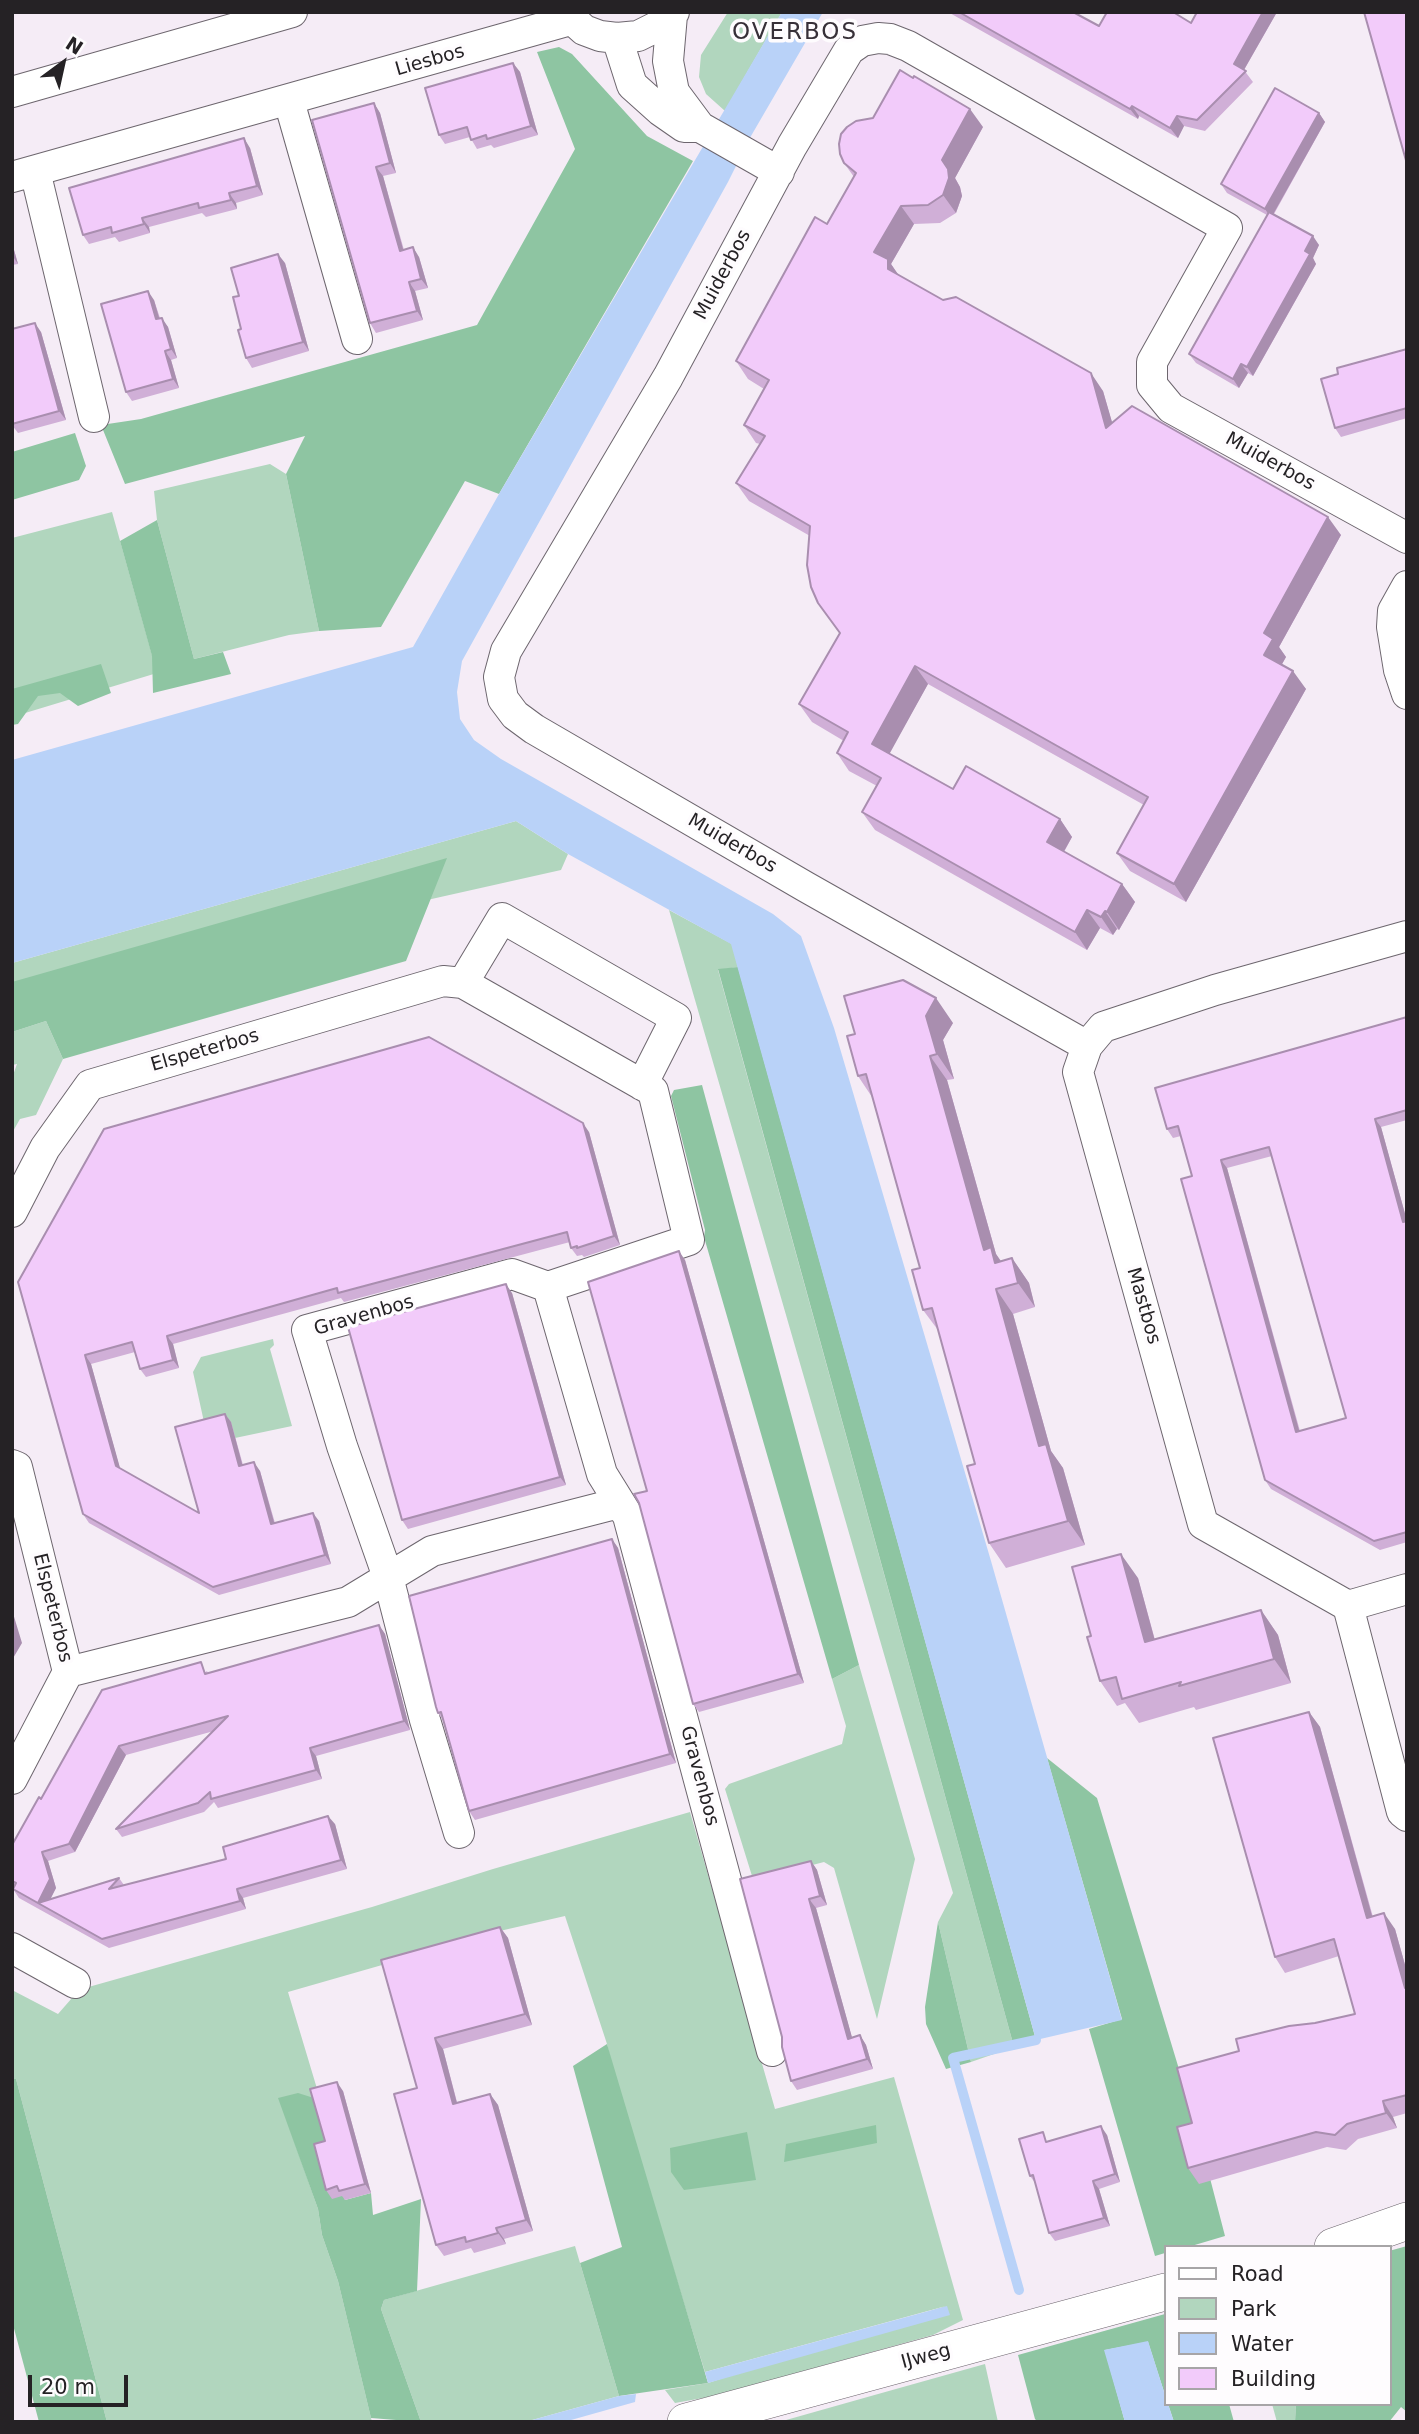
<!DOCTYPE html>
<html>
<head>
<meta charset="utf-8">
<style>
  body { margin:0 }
  #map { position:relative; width:1419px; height:2434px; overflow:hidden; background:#f5ecf6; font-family:"DejaVu Sans",sans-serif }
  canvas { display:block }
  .frame { position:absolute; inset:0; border:14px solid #252225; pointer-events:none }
  .legend { position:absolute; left:1164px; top:2245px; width:228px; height:161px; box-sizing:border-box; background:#fefcfe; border:2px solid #a7a5a7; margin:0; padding:9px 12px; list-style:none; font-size:21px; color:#252225 }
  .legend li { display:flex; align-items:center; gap:14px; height:35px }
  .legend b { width:35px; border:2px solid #a7a5a7 }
  .north { position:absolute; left:28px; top:28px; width:70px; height:70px; -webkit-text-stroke:5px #fefcfe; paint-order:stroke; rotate:33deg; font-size:19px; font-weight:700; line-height:28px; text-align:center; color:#252225 }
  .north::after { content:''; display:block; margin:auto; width:24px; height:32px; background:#252225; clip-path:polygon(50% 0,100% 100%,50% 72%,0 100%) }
  .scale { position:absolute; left:28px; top:2375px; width:100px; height:32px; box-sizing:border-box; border:4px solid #252225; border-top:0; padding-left:9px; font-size:21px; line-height:24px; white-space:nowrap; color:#252225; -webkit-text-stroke:5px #fefcfe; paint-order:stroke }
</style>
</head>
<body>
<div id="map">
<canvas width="1419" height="2434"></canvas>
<div class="frame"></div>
<ul class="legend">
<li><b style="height:9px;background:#fff"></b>Road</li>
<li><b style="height:19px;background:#b1d6be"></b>Park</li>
<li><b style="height:19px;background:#b9d2f8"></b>Water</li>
<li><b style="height:19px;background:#f2cbfa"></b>Building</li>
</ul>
<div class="north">N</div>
<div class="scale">20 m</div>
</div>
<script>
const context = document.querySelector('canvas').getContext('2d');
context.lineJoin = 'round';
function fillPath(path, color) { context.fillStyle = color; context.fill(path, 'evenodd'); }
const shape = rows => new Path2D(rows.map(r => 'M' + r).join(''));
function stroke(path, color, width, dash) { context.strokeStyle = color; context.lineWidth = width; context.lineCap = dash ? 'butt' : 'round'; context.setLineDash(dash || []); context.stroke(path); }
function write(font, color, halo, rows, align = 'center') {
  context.font = font + ' "DejaVu Sans",sans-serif'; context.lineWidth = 7; context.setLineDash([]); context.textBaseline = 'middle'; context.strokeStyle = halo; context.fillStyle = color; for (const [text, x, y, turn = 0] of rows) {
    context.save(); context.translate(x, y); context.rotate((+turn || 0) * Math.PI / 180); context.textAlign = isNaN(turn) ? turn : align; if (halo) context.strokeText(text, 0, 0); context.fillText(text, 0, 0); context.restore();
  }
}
fillPath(shape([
  [728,12,782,12,725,111,706,94,699,77,701,55],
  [270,464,286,474,319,631,289,635,194,659,157,520,154,491],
  [112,512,157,673,12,717,12,538],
  [516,821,568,854,561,870,262,937,12,1002,12,963],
  [669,910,732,944,738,967,718,970,1014,2047,971,2062,938,1922,953,1893],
  [46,1021,63,1059,36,1115,20,1119,12,1133,12,1078,17,1064,12,1065,12,1032],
  [273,1339,274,1345,270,1349,292,1426,235,1438,231,1423,204,1422,193,1372,201,1357],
  [859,1665,915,1859,877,2019,834,1868,824,1862,758,1879,752,1876,725,1789,729,1784,842,1744,846,1726,832,1679],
  [690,1812,775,2109,894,2077,963,2320,933,2335,714,2396,675,2403,665,2390,708,2383,946,2306,705,2372,615,2078,607,2044,565,1916,504,1930,288,1992,318,2092,317,2099,279,2098,318,2209,322,2235,338,2281,372,2422,107,2422,16,2079,12,2079,12,1990,58,2014,72,1998,85,1988,372,1907,493,1869],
  [575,2246,619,2396,525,2422,421,2422,381,2309,384,2300],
  [985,2364,998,2422,779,2422,871,2396],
  [1272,2404,1296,2404,1295,2422,1277,2422]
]), '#b1d6be');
fillPath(shape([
  [559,47,572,54,647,136,693,161,499,494,465,481,381,627,319,631,286,474,305,436,125,484,101,425,141,419,477,325,575,149,537,52],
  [75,433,86,466,79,480,12,500,12,452],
  [157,520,194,659,223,652,231,674,153,693,152,656,120,541],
  [101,664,111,693,78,706,60,693,38,696,18,724,12,725,12,689],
  [447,858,406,961,63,1059,46,1021,12,1032,12,982],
  [738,967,1036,2040,1014,2047,718,969],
  [702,1085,859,1665,832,1679,704,1237,705,1230,671,1096,674,1090],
  [1047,1758,1097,1798,1198,2132,1225,2236,1188,2247,1165,2247,1165,2253,1155,2256,1089,2029,1122,2019],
  [938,1922,971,2062,946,2069,926,2024,925,2007],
  [607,2044,708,2383,619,2396,580,2263,622,2247,573,2066],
  [12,2079,16,2079,107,2422,39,2422,12,2321],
  [298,2093,317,2099,345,2200,371,2193,373,2215,421,2199,417,2291,384,2300,381,2309,421,2422,371,2418,338,2281,322,2235,318,2209,278,2098],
  [876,2125,877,2143,784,2162,786,2144],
  [747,2132,756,2180,684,2190,671,2172,670,2148],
  [1407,2246,1407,2412,1401,2407,1389,2422,1295,2422,1296,2404,1389,2404,1389,2251],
  [1165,2314,1165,2395,1148,2342,1105,2350,1125,2422,1038,2422,1035,2419,1018,2355],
  [1168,2404,1229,2404,1234,2422,1174,2422]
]), '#8ec5a2');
fillPath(shape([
  [782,12,823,12,751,136,728,182,462,661,457,692,460,719,474,740,501,759,773,914,801,936,834,1028,991,1561,1122,2020,1036,2040,731,944,568,854,516,821,12,963,12,760,413,647,499,494],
  [947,2306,950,2315,708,2383,705,2372],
  [1148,2341,1165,2395,1165,2404,1168,2404,1174,2422,1125,2422,1104,2350],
  [636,2394,635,2402,564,2422,525,2422,619,2396]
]), '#b9d2f8');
stroke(shape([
  [1019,2290,953,2058,1036,2040]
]), '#b9d2f8', 10);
const minor = shape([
  [564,12,584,30,600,36,617,38,638,36,656,27,674,12],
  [672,15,668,61,674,92,700,127,779,172],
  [617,38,632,85,661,111,684,127,700,127],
  [12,92,292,12],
  [289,101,357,339],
  [35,171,94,417],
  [12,177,570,20],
  [1407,586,1393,611,1392,627,1399,670,1407,694],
  [1407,936,1215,990,1103,1027,1087,1046,1078,1072,1203,1524,1348,1606,1402,1812,1407,1816],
  [463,983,502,918,676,1018,642,1085],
  [1087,1046,806,887,534,729,515,715,503,699,499,677,506,651,668,377,792,146,849,50,862,41,878,38,890,39,908,46,1227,228,1152,362,1152,385,1171,408,1407,538],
  [12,1212,45,1148,90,1085,443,981,463,983,653,1091,689,1240,548,1287,512,1274,307,1330,342,1446,388,1577,425,1720,459,1833],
  [548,1287,602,1474,628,1516,772,2051],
  [12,1465,17,1467,68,1672,12,1779],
  [1348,1606,1407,1589],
  [68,1672,348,1602,432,1551,619,1503],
  [12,1948,75,1983]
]);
const tertiary = shape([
  [1333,2247,1407,2221],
  [686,2422,1165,2292]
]);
stroke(minor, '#6d666e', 32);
stroke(tertiary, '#6d666e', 38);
stroke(minor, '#fff', 30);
stroke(tertiary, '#fff', 37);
fillPath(shape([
  [948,12,1073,12,1099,26,1191,23,1197,12,1277,12,1244,70,1253,82,1205,131,1184,126,1178,138,1139,116,1138,119],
  [513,63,520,72,538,135,494,148,491,145,477,149,470,137,445,144,439,135],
  [374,103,380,113,396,173,383,176,404,250,419,257,428,288,415,291,423,320,376,333,370,323],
  [1319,113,1325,122,1274,214,1319,245,1313,258,1316,264,1253,376,1248,373,1239,388,1196,363,1189,354,1267,215,1227,193,1221,184],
  [983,127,955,178,960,187,962,196,956,213,940,223,914,224,891,264,898,275,1103,391,1112,423,1341,535,1279,647,1286,657,1282,664,1306,689,1186,902,1130,871,1117,853,1144,805,928,684,889,753,953,789,1060,819,1072,837,1064,852,1122,884,1135,902,1119,930,1117,929,1113,935,1100,928,1087,950,875,830,862,812,877,786,849,771,837,753,844,741,812,722,799,704,840,633,810,536,749,501,736,483,760,444,756,443,744,425,764,389,748,379,736,361,827,224,854,177,844,163],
  [250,148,263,195,236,203,237,209,206,217,202,213,149,227,150,233,119,242,115,237,89,244,83,235],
  [12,243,18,264,12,265],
  [285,263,309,351,252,368,246,358,241,329,239,296],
  [154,300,160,318,168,327,177,358,171,360,179,388,132,401,126,392],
  [12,329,41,332,66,420,18,433,12,425],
  [1407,349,1407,418,1341,437,1335,428,1338,374],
  [1407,1017,1407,1120,1381,1127,1407,1221,1407,1542,1380,1550,1271,1489,1265,1480,1192,1176,1181,1136,1173,1138,1167,1129],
  [1272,1156,1346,1418,1300,1431,1227,1168],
  [953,1023,943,1040,954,1079,947,1080,996,1254,1001,1261,1012,1258,1029,1283,1035,1307,1013,1314,1051,1451,1063,1468,1085,1545,1006,1568,989,1543,975,1464,938,1330,923,1310,920,1268,872,1097,858,1076,855,1034],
  [589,1132,620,1245,584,1257,582,1255,577,1256,571,1248,570,1242,344,1302,341,1298,173,1344,179,1368,146,1377,140,1369,135,1352,91,1364,120,1469,199,1513,225,1414,231,1422,243,1465,260,1471,275,1523,319,1521,331,1564,219,1595,89,1523,83,1514,18,1282],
  [685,1260,804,1683,699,1712,693,1704,647,1491],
  [512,1293,566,1485,408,1529,402,1520],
  [612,1539,618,1548,676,1763,475,1820,469,1811,444,1721,438,1713],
  [1138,1578,1155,1640,1261,1610,1278,1635,1291,1683,1196,1710,1194,1707,1139,1723,1125,1703,1117,1706,1100,1681,1091,1636],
  [379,1625,385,1634,410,1730,316,1756,322,1779,218,1808,214,1802,204,1812,122,1837,116,1829,214,1731,126,1755,75,1852,48,1861,56,1888,50,1899,119,1878,124,1885,226,1859,335,1824,347,1869,243,1898,246,1909,109,1948,19,1898,13,1889,14,1887,12,1886,12,1845,41,1799,207,1671,208,1673],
  [1309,1712,1320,1727,1373,1917,1395,1929,1407,1972,1407,2113,1393,2117,1397,2128,1358,2139,1346,2150,1327,2147,1199,2184,1188,2168,1192,2123,1239,2051,1315,2023,1355,2014,1339,1956,1285,1973,1275,1957],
  [811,1861,817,1870,827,1905,816,1908,852,2038,860,2035,866,2045,873,2069,797,2090,791,2081],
  [500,1927,508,1938,532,2025,443,2049,457,2102,490,2094,498,2105,533,2231,504,2239,506,2244,474,2253,471,2248,444,2256,436,2245,417,2088,381,1960],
  [343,2091,371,2193,345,2200,342,2196,332,2199,326,2190,325,2141],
  [1107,2135,1120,2182,1099,2189,1110,2226,1055,2241,1049,2233,1036,2184,1030,2176,1049,2141]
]), '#d0afd7');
fillPath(shape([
  [1263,12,1277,12,1241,75,1234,64],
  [513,63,520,72,538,135,531,126],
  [374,103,380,113,396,173,390,163],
  [1132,106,1139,116,1138,119,1130,109],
  [970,109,983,127,955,178,960,187,962,196,956,213,943,195,942,160],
  [1319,113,1325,122,1271,218,1265,209],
  [1177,116,1184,126,1178,138,1170,128],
  [244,138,250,148,263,195,257,186],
  [376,167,383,176,406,260,400,251],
  [229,193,236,203,237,209,231,200],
  [901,206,914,224,891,264,900,277,888,268,874,252],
  [142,218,149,227,150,233,144,224],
  [1313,236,1319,245,1313,258,1316,264,1253,376,1247,367],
  [12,243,18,264,12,255],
  [413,247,419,257,428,288,421,279],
  [278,254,285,263,309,351,303,342],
  [409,282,415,291,423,320,417,311],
  [148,291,154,300,162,328,156,319],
  [162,318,168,327,177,358,171,349],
  [35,323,41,332,66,420,59,411],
  [165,351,171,360,179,388,173,379],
  [1241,364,1248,373,1239,388,1233,379],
  [1091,373,1103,391,1119,446,1106,428],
  [1328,517,1341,535,1279,647,1286,657,1277,673,1264,655,1264,633],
  [915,666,928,684,885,762,872,744],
  [1293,671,1306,689,1186,902,1174,884],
  [1060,819,1072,837,1059,860,1047,842],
  [1122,884,1135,902,1119,930,1107,912],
  [1087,910,1100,928,1087,950,1075,932],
  [1105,911,1117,929,1113,935,1101,917],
  [936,998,953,1023,943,1040,954,1079,937,1054,926,1016],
  [930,1056,947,1080,996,1254,1008,1272,1012,1285,984,1250],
  [1375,1119,1381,1127,1407,1221,1403,1222],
  [583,1123,589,1132,620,1245,614,1236],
  [1221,1160,1227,1168,1302,1441,1296,1432],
  [679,1251,685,1260,804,1683,798,1674],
  [1012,1258,1029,1283,1035,1307,1018,1283],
  [506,1284,512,1293,566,1485,560,1477],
  [996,1289,1013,1314,1051,1451,1063,1468,1085,1545,1068,1521,1039,1446],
  [167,1336,173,1344,179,1368,173,1360],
  [85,1355,91,1364,122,1475,116,1466],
  [225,1414,231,1422,245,1475,239,1466],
  [254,1462,260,1471,277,1533,271,1524],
  [313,1513,319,1521,331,1564,325,1555],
  [612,1539,618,1548,676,1763,670,1754],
  [1121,1554,1138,1578,1162,1667,1145,1642],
  [12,1610,22,1643,12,1660],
  [1261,1610,1278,1635,1291,1683,1274,1659],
  [379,1625,385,1634,410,1730,404,1721],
  [1309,1712,1320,1727,1377,1934,1367,1918],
  [119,1746,126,1755,75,1852,69,1844],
  [310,1748,316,1756,322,1779,316,1770],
  [328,1816,335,1824,347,1869,341,1860],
  [42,1852,48,1861,56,1888,46,1908,38,1903],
  [811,1861,817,1870,827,1905,820,1896],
  [237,1889,243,1898,246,1909,240,1901],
  [809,1899,816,1908,855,2048,848,2039],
  [1384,1913,1395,1929,1407,1972,1407,1991,1405,1988],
  [500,1927,508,1938,532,2025,525,2014],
  [860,2035,866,2045,873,2069,867,2059],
  [435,2038,443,2049,460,2115,453,2104],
  [337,2082,343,2091,371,2193,365,2184],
  [490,2094,498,2105,533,2231,526,2220],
  [1383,2101,1393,2117,1397,2128,1386,2113],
  [1101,2126,1107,2135,1120,2182,1115,2174],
  [1093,2181,1099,2189,1110,2226,1104,2218],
  [496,2228,504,2239,506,2244,498,2233]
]), '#a98eaf');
const building = shape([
  [959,12,1073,12,1099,26,1107,12,1173,12,1191,23,1197,12,1263,12,1234,64,1246,71,1197,120,1177,116,1170,128,1132,106,1130,109,959,12],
  [1364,12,1407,12,1407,164,1364,12],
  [513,63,531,126,487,139,486,135,471,140,467,127,439,135,425,88,513,63],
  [900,70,913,78,914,76,970,109,942,160,948,169,949,178,943,195,928,205,901,206,874,252,888,259,888,269,943,300,956,297,1091,373,1106,428,1132,406,1328,517,1264,633,1273,639,1264,655,1293,671,1174,884,1117,853,1148,797,915,666,872,744,953,789,966,766,1060,819,1047,842,1122,884,1107,912,1105,911,1101,917,1087,910,1075,932,862,812,881,778,837,753,848,732,799,704,840,633,818,603,811,587,807,565,810,526,736,483,765,436,744,425,769,380,736,361,815,217,827,224,856,173,844,163,840,154,839,144,841,134,847,127,856,121,873,118,900,70],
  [1275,88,1319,113,1265,209,1221,184,1275,88],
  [374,103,390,163,376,167,400,251,413,247,421,279,409,282,417,311,370,323,312,120,374,103],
  [244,138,257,186,229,193,231,200,199,208,198,203,142,218,144,224,112,233,111,227,83,235,69,188,244,138],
  [1269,212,1313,236,1305,251,1310,254,1247,367,1241,364,1233,379,1189,354,1269,212],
  [278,254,303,342,246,358,238,330,241,329,233,297,239,296,231,268,278,254],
  [148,291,156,319,162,318,171,349,165,351,173,379,126,392,101,304,148,291],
  [35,323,59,411,12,424,12,329,35,323],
  [1407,349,1407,408,1335,428,1321,379,1338,374,1337,368,1407,349],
  [903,980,936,998,926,1016,937,1054,930,1056,984,1250,991,1247,995,1263,1012,1258,1018,1283,996,1289,1039,1446,1046,1444,1068,1521,989,1543,967,1466,975,1464,932,1308,923,1310,912,1270,920,1268,866,1074,858,1076,847,1036,855,1034,844,996,903,980],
  [1407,1017,1407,1110,1375,1119,1403,1222,1407,1221,1407,1532,1374,1541,1265,1480,1181,1179,1192,1176,1178,1126,1167,1129,1155,1088,1407,1017],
  [1269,1147,1346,1418,1296,1432,1221,1160,1269,1147],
  [429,1037,583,1123,614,1236,577,1248,577,1246,571,1248,567,1232,338,1293,337,1288,167,1336,173,1360,140,1369,132,1342,85,1355,116,1466,199,1513,175,1427,225,1414,239,1466,254,1462,271,1524,313,1513,325,1555,213,1587,83,1514,18,1282,104,1129,429,1037],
  [679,1251,798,1674,693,1704,639,1503,634,1494,647,1491,588,1282,679,1251],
  [506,1284,560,1477,402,1520,348,1327,506,1284],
  [612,1539,670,1754,469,1811,441,1712,438,1713,436,1707,409,1596,612,1539],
  [1121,1554,1145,1642,1261,1610,1274,1659,1179,1686,1181,1682,1122,1699,1116,1677,1100,1681,1087,1637,1091,1636,1072,1567,1121,1554],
  [12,1623,15,1635,12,1641,12,1623],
  [379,1625,404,1721,310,1748,316,1770,211,1799,210,1792,198,1803,116,1829,228,1716,119,1746,69,1844,42,1852,50,1879,38,1903,119,1878,109,1889,226,1859,223,1847,328,1816,341,1860,237,1889,240,1901,102,1939,13,1889,16,1883,12,1881,12,1845,39,1797,41,1799,102,1690,201,1662,205,1674,379,1625],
  [1309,1712,1367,1918,1384,1913,1405,1988,1407,1987,1407,2095,1383,2101,1386,2113,1347,2124,1335,2135,1316,2132,1188,2168,1177,2127,1192,2123,1177,2068,1239,2051,1236,2039,1289,2026,1315,2023,1355,2014,1334,1939,1275,1957,1213,1738,1309,1712],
  [811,1861,820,1896,809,1899,824,1953,848,2039,860,2035,867,2059,791,2081,782,2047,782,2037,740,1879,811,1861],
  [500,1927,525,2014,435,2038,453,2104,490,2094,526,2220,496,2228,498,2233,466,2242,465,2237,436,2245,394,2094,417,2088,381,1960,500,1927],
  [337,2082,365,2184,339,2191,337,2186,326,2190,314,2144,325,2141,310,2089,337,2082],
  [1101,2126,1115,2174,1093,2181,1104,2218,1049,2233,1033,2175,1030,2176,1019,2139,1043,2132,1046,2142,1101,2126]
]);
fillPath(building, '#f2cbfa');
stroke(building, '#a98eaf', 2);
write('19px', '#252225', '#fefcfe', [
  ["Liesbos",430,61,-16],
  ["Muiderbos",723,275,-62],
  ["Muiderbos",1270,462,29],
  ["Muiderbos",732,844,30],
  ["Elspeterbos",205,1051,-16],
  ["Mastbos",1143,1306,74],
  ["Gravenbos",364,1316,-16],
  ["Elspeterbos",52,1608,76],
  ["Gravenbos",699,1776,75],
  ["IJweg",926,2357,-15]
]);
context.letterSpacing = '2px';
write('23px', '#373038', '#fefcfe', [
  ["OVERBOS",795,33]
]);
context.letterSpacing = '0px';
</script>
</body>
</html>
